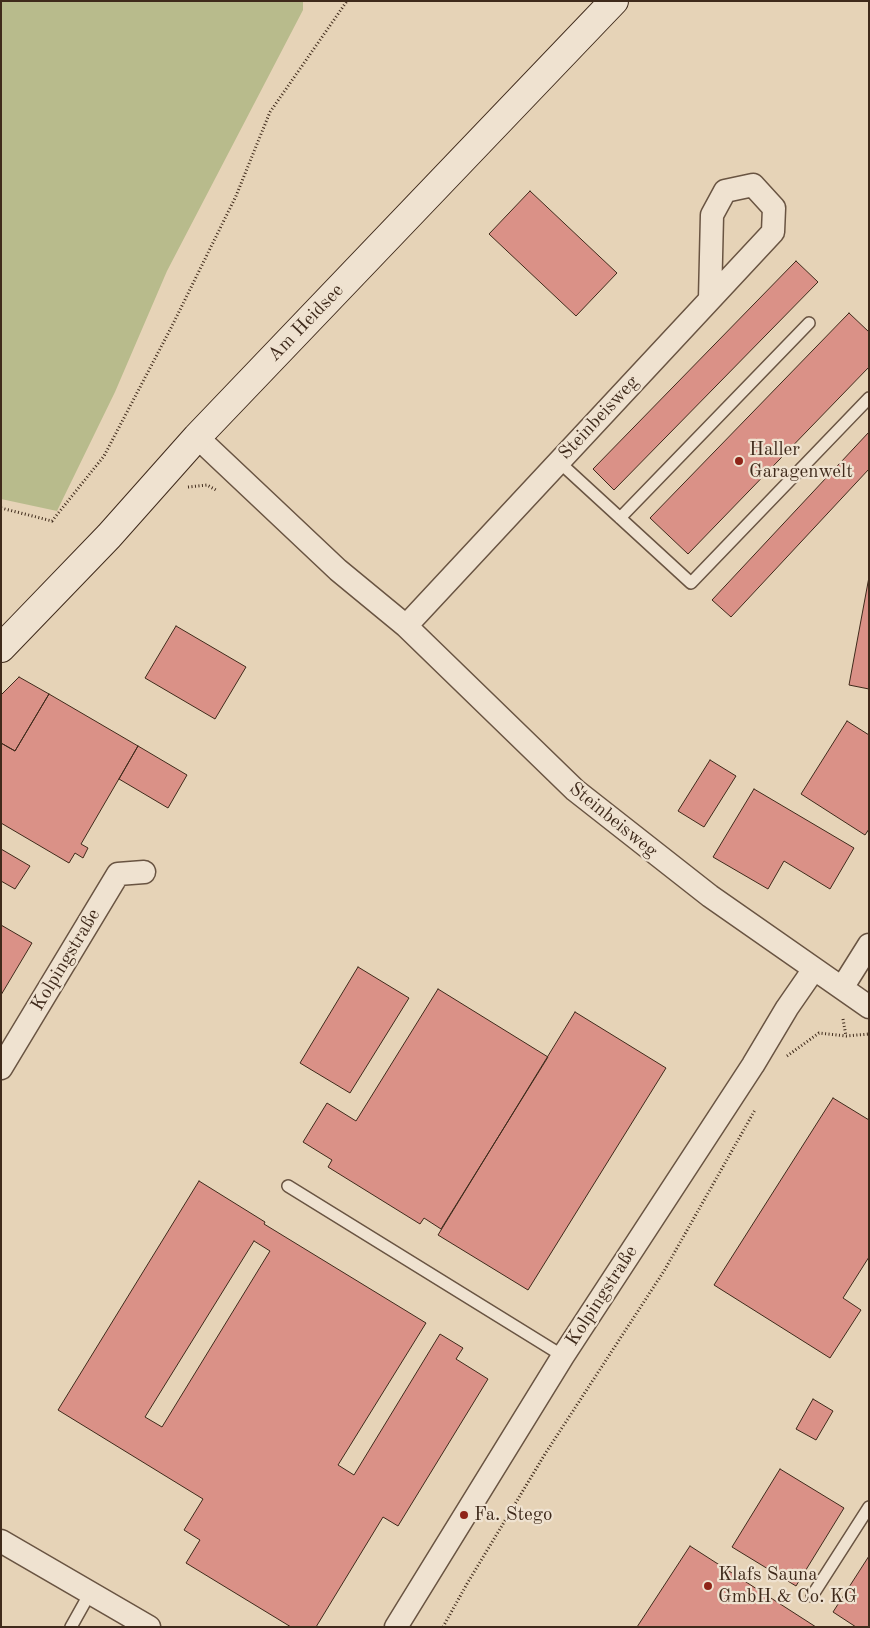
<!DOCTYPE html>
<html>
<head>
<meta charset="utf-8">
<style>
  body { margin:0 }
  #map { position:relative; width:870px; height:1628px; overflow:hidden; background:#e6d3b7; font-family:"Old Standard TT",serif }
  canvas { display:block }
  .frame { position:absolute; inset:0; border:2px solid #3f2a1b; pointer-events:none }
</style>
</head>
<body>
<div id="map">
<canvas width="870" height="1628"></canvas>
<div class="frame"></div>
</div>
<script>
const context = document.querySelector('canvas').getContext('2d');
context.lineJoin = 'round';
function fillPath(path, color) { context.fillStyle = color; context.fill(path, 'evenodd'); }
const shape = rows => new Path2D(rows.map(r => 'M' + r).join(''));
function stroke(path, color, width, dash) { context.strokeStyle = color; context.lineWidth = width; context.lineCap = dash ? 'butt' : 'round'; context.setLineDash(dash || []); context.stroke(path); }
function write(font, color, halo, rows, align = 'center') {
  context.font = font + ' "Old Standard TT",serif'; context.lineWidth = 4.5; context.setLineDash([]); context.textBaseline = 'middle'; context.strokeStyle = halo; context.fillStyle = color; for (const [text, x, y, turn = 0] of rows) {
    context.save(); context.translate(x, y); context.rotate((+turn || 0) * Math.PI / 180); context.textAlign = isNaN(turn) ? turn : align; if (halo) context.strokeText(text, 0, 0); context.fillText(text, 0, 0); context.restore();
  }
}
fillPath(shape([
  [1,1,303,1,303,10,167,271,115,392,57,511,1,499]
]), '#b8bb8c');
const building = shape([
  [530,191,617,273,576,316,489,234,530,191],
  [796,261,818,282,614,490,593,469,796,261],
  [849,313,869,332,869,367,688,554,650,518,849,313],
  [869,432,869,469,731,617,712,600,869,432],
  [869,577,869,689,849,685,869,577],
  [176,626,246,667,215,719,145,678,176,626],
  [19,677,49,694,15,751,1,743,1,695,19,677],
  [49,694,138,746,81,844,88,848,83,858,75,853,69,863,1,823,1,743,15,751,49,694],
  [847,721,869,735,869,829,865,835,801,794,847,721],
  [138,746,187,775,168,808,119,779,138,746],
  [710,760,736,776,704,827,678,811,710,760],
  [754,789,854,848,830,889,784,861,768,889,713,857,754,789],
  [1,849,30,866,15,889,1,881,1,849],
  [1,925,32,943,1,995,1,925],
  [358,967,409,998,350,1093,300,1063,358,967],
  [438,989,548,1057,441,1229,424,1218,420,1224,328,1167,332,1160,303,1142,327,1103,356,1121,438,989],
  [575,1012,666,1068,528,1290,438,1235,575,1012],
  [833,1098,869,1120,869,1257,843,1298,861,1310,830,1358,714,1285,833,1098],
  [199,1181,265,1222,264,1224,426,1323,338,1465,354,1475,440,1334,463,1348,456,1359,488,1379,398,1526,383,1517,316,1627,291,1627,186,1563,200,1540,184,1530,203,1499,58,1410,199,1181],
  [254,1241,270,1251,162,1427,145,1417,254,1241],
  [813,1399,833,1411,816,1440,796,1429,813,1399],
  [780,1469,844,1508,796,1586,732,1547,780,1469],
  [690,1546,816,1627,637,1627,690,1546],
  [869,1556,869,1627,856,1627,833,1612,869,1556]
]);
fillPath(building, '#da9187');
stroke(building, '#3f2a1b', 1);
const service = shape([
  [558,461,691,583,869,398],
  [620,518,809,323],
  [288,1186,563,1356],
  [812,1596,869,1507],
  [71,1627,90,1593]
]);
const minor = shape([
  [197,437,338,570,406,626,575,790,710,896,869,1007],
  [406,626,773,232,774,208,753,185,725,191,712,215,710,299],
  [842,988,869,945],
  [1,1068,118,874,144,872],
  [1,1541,149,1627],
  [396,1627,563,1356,753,1065,787,1008,814,969]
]);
const secondary = shape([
  [1,648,109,536,197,437,614,1]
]);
stroke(service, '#695442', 14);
stroke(minor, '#695442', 25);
stroke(secondary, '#3f2a1b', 30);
stroke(shape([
  [188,487,207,485,216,490],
  [1,508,52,521,104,456,172,326,236,196,270,112,347,1],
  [843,1019,846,1036],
  [787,1056,819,1033,846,1036,869,1034],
  [443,1627,468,1582,545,1454,664,1271,755,1110]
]), '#3f2a1b', 3, [1, 2.5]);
stroke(service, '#efe2d0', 11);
stroke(minor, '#efe2d0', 22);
stroke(secondary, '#efe2d0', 28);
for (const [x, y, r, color] of [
  [739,461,5,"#8f2418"],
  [464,1515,5,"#8f2418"],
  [708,1586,5,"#8f2418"]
]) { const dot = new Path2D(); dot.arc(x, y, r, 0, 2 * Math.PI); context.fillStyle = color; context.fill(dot); stroke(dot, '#efe2d0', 2); }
write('19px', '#3f2a1b', '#efe2d0', [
  ["Am Heidsee",306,323,-46],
  ["Steinbeisweg",599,418,-47],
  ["Steinbeisweg",613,820,39],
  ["Kolpingstraße",66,960,-59],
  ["Kolpingstraße",602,1296,-57]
]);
write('19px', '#3f2a1b', '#efe2d0', [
  ["Haller",749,450],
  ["Garagenwelt",749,472],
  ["Fa. Stego",474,1515],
  ["Klafs Sauna",718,1575],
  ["GmbH & Co. KG",718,1597]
], 'left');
</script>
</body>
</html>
